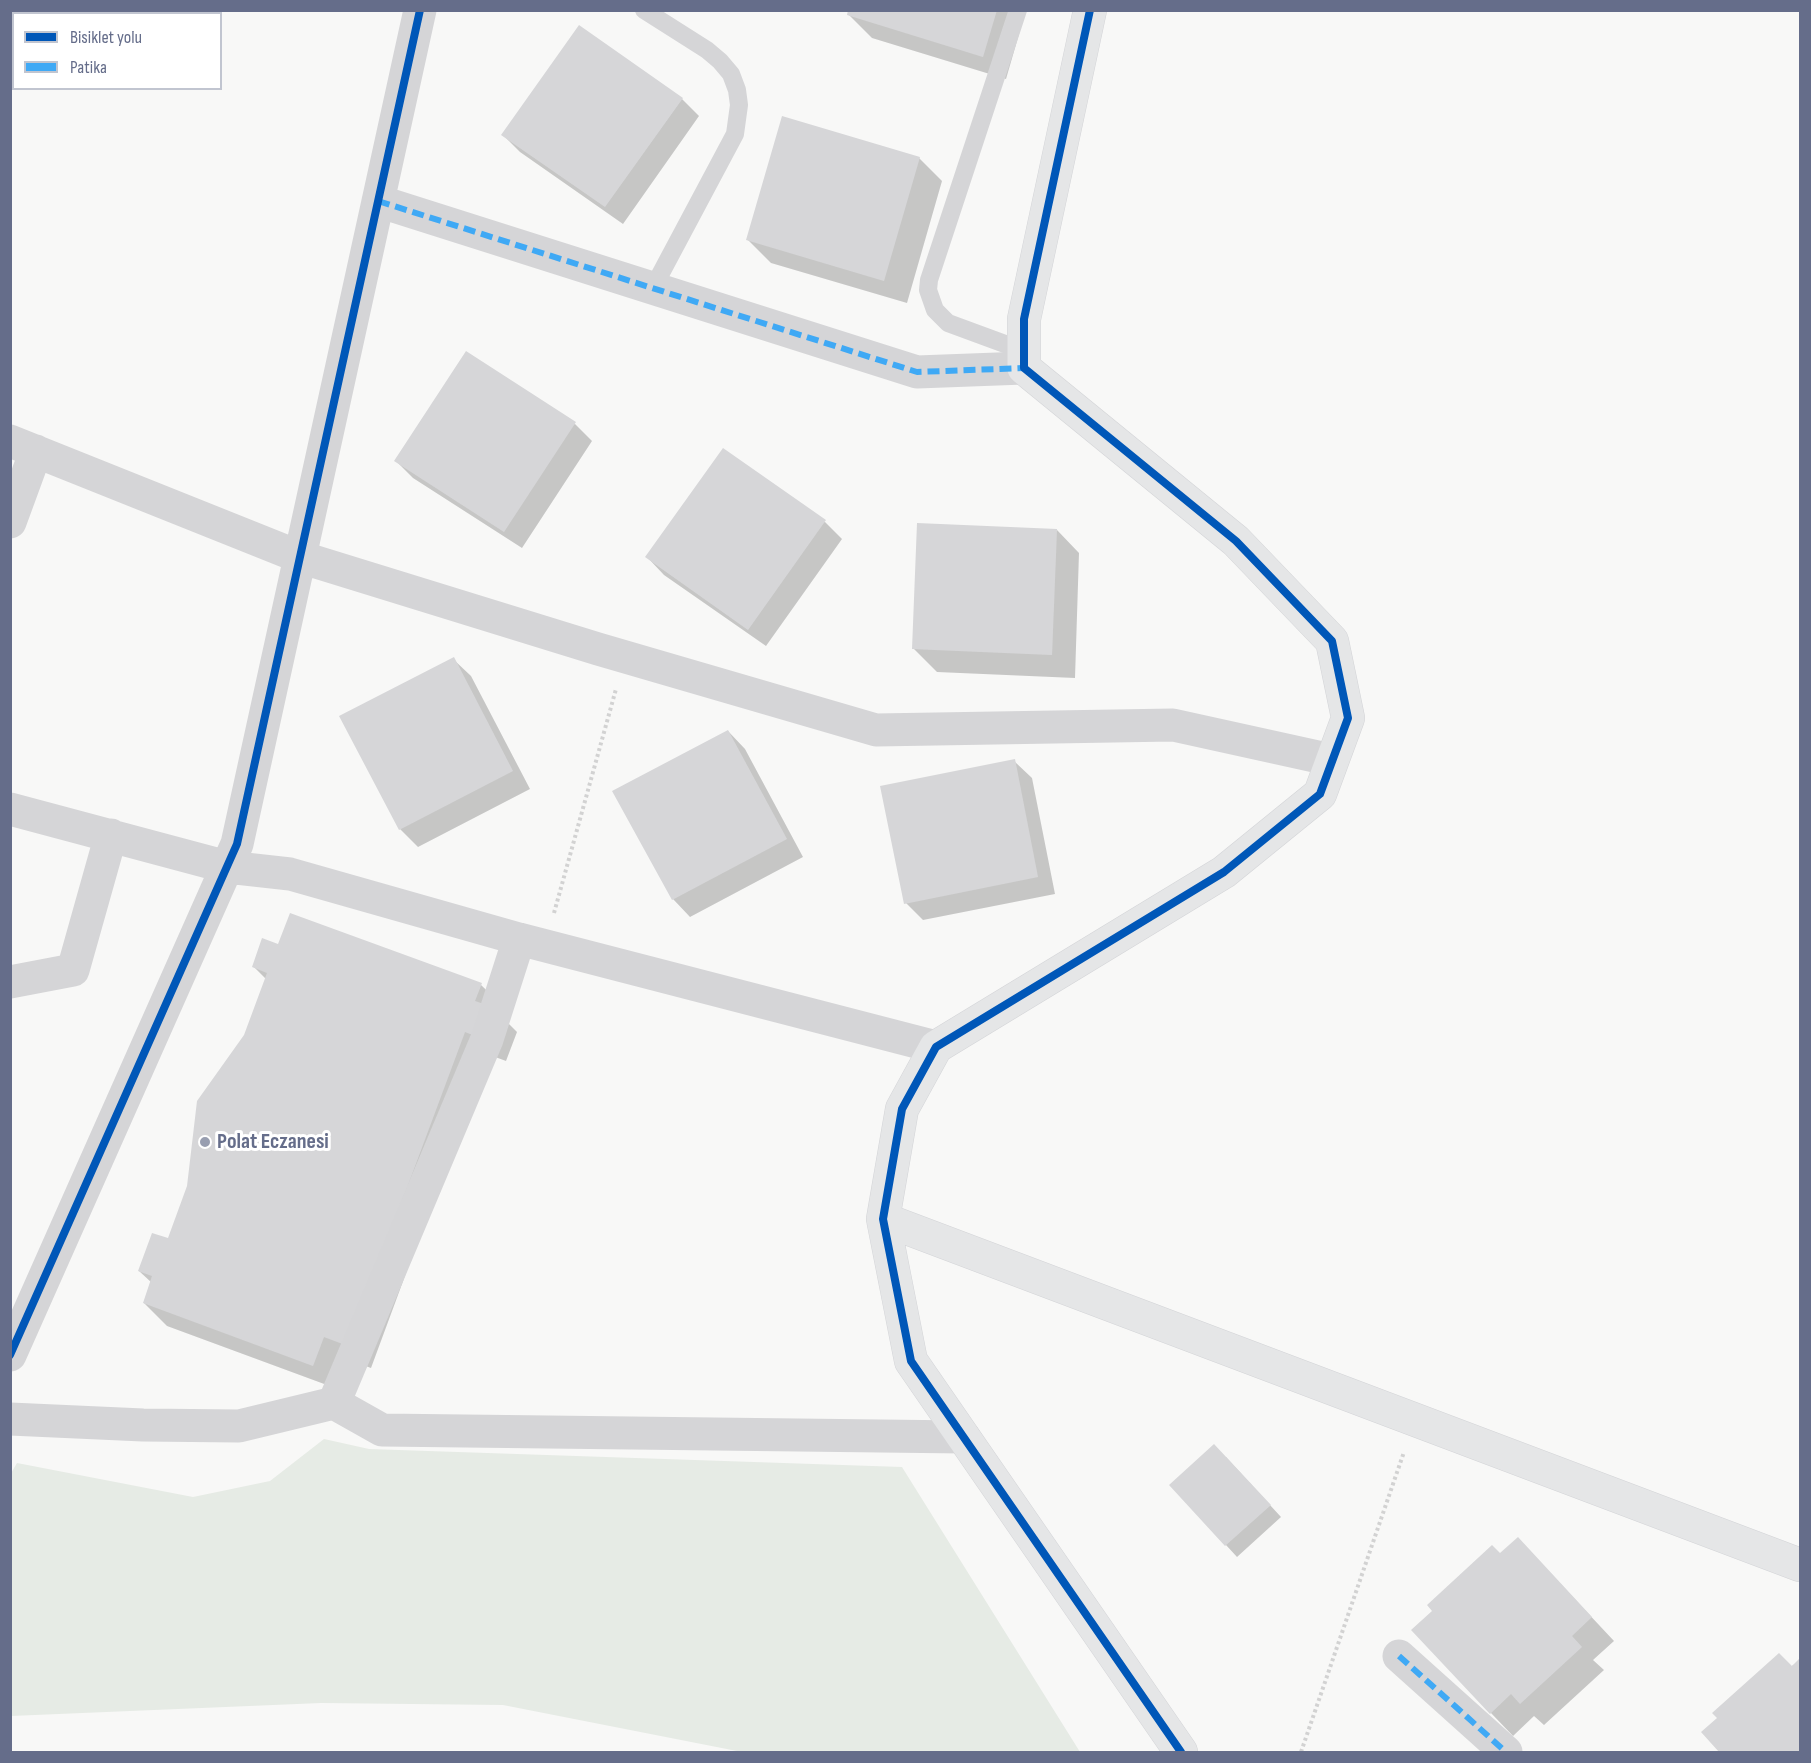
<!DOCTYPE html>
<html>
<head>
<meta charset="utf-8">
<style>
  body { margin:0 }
  #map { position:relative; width:1811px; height:1763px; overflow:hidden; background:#f8f8f7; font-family:"Sofia Sans Condensed",sans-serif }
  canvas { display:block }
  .frame { position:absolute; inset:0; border:12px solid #656d8a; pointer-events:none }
  .legend { position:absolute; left:12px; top:12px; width:210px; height:78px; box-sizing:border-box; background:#fff; border:2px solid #c1c5d0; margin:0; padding:8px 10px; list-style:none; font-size:18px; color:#656d8a }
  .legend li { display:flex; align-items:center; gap:12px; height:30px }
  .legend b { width:30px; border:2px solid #c1c5d0 }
</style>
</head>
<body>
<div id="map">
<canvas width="1811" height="1763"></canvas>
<div class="frame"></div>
<ul class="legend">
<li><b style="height:8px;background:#0057b8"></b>Bisiklet yolu</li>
<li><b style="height:8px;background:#3fa9f5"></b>Patika</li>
</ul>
</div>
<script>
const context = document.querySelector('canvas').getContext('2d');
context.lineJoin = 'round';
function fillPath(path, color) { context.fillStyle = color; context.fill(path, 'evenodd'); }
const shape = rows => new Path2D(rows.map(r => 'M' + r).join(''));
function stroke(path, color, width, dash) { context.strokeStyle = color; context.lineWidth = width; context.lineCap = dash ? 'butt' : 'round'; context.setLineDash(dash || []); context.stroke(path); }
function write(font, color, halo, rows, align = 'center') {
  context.font = font + ' "Sofia Sans Condensed",sans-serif'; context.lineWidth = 6; context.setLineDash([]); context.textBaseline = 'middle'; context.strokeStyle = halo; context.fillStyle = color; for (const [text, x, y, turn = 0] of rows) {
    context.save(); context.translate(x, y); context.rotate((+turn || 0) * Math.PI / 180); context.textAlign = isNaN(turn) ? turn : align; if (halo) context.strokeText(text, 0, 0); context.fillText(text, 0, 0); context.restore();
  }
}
fillPath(shape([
  [324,1439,369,1449,902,1467,1080,1752,742,1752,503,1705,321,1703,11,1716,10,1475,17,1463,193,1497,270,1481]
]), '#e6ebe5');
fillPath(shape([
  [850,10,1026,10,1006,79,872,38,849,15],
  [682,99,699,116,623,224,520,152,503,135],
  [919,158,942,181,907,303,771,263,748,240],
  [575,424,592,441,522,548,413,478,396,461],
  [825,522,842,539,766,646,664,575,647,557],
  [1057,530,1079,553,1075,678,937,672,914,649],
  [453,659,471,676,530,789,418,847,400,829,341,717],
  [728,731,745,749,803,857,690,917,673,899],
  [1014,761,1032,778,1055,894,923,920,906,903],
  [279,946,481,985,504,1007,501,1016,517,1032,506,1061,487,1054,371,1368,346,1359,335,1388,167,1326,144,1303,152,1283,139,1271,169,1240,266,979,253,966],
  [1226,1457,1281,1517,1237,1557,1171,1485],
  [1500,1555,1540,1562,1614,1641,1593,1660,1604,1670,1544,1725,1534,1716,1513,1736,1491,1713],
  [1800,1660,1800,1752,1721,1752,1703,1733]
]), '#0003');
fillPath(shape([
  [848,10,997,10,983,57,847,15],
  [579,25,683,98,605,207,501,135],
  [782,116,920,157,884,281,746,240],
  [466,351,576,422,504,532,394,461],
  [723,448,826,520,748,630,645,557],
  [917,523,1057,529,1052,655,912,649],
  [454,657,513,771,399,830,339,716],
  [728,730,787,839,672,900,612,791],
  [1015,759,1038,877,904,904,880,786],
  [290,913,482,983,475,1001,495,1008,483,1039,465,1032,348,1346,324,1337,313,1366,143,1303,152,1276,138,1271,152,1233,168,1238,187,1186,197,1101,244,1035,267,973,252,967,262,938,278,944],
  [1214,1444,1271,1505,1225,1546,1169,1485],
  [1518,1537,1592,1617,1572,1636,1582,1647,1520,1704,1511,1694,1490,1714,1411,1630,1432,1611,1427,1605,1492,1545,1500,1553],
  [1779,1653,1792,1666,1800,1658,1800,1752,1719,1752,1701,1732,1717,1718,1712,1713]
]), '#d6d6d8');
const secondary = shape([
  [1090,10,1024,319,1024,368,1236,541,1332,641,1348,718,1320,794,1224,872,936,1047,902,1109,883,1219,911,1361,1181,1752],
  [883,1219,1800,1565]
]);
stroke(secondary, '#d3d4d7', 34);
stroke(shape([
  [554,913,616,689],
  [1301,1752,1404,1452]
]), '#d2d2d2', 4, [3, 3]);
stroke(shape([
  [644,10,707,50,720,61,731,74,737,90,739,105,735,134,653,288],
  [1018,10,929,280,928,290,935,310,948,323,1024,351]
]), '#d5d5d7', 18);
stroke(shape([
  [378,201,917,372,1024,368],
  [10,441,300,557,598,649,876,730,1173,725,1332,760],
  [10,522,36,451],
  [10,809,227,867,290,874,519,939,936,1047],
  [10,982,73,970,111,835],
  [10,1355,237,844,420,10],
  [334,1403,382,1430,964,1437],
  [10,1419,143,1425,239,1426,334,1403,487,1039,519,939],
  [1399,1656,1506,1752]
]), '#d5d5d7', 33);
stroke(secondary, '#e5e6e7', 33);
stroke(shape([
  [378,201,917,372,1024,368],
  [1399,1656,1506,1752]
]), '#3fa9f5', 6, [12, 6]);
stroke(shape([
  [1090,10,1024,319,1024,368,1236,541,1332,641,1348,718,1320,794,1224,872,936,1047,902,1109,883,1219,911,1361,1181,1752],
  [10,1355,237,844,420,10]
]), '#0057b8', 8);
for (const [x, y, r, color] of [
  [205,1142,6,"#989eb0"]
]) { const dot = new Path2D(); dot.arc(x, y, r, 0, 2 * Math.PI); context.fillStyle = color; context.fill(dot); stroke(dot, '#fff', 2); }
write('bold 22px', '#656d8a', '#fff', [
  ["Polat Eczanesi",217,1142]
], 'left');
</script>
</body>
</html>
